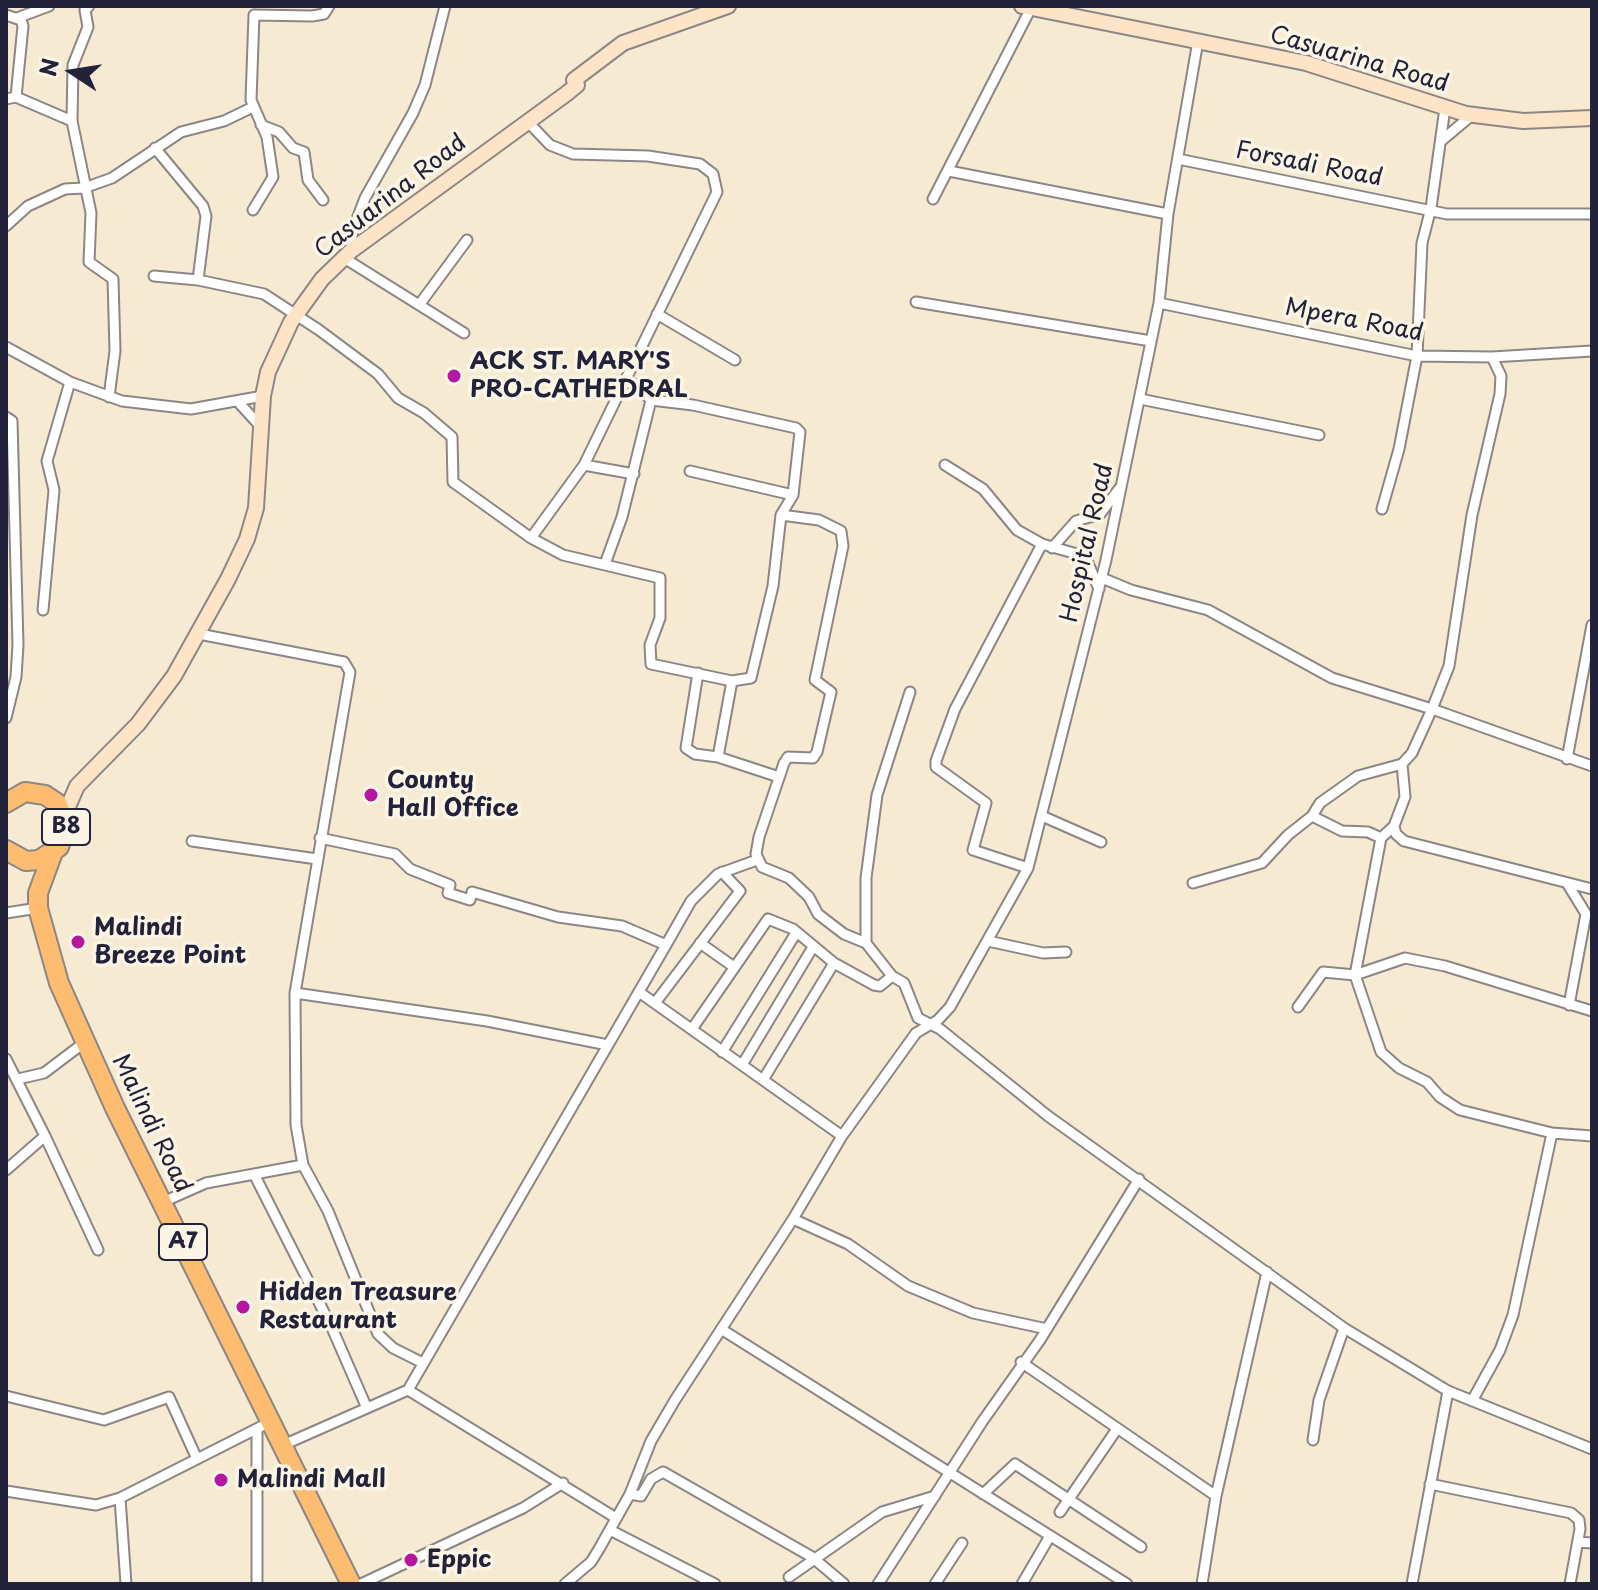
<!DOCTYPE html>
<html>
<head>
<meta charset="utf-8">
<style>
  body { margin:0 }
  #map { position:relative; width:1598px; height:1590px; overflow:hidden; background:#f6ead2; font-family:"Playpen Sans",sans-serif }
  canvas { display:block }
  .frame { position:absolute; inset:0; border:8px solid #22223b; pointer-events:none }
  .north { position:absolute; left:32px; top:32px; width:80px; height:80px; -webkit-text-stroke:6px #fcf5e5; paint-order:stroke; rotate:282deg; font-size:22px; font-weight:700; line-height:32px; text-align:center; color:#22223b }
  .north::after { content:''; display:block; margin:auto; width:28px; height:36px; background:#22223b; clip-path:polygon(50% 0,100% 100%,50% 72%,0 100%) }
</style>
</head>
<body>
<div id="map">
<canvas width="1598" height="1590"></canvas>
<div class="frame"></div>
<div class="north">N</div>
</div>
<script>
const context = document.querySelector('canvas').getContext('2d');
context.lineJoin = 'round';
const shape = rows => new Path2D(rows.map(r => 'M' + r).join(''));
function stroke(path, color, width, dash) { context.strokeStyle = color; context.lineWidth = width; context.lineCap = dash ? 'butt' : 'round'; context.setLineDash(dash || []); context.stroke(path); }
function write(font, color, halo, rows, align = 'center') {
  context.font = font + ' "Playpen Sans",sans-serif'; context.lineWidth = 7; context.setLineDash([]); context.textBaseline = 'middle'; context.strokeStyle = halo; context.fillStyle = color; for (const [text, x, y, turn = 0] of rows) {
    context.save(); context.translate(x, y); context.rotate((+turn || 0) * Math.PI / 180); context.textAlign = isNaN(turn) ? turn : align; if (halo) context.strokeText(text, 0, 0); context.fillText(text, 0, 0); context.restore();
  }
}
const street = shape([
  [89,6,85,10,88,27,73,65,72,121,91,213,89,262,113,279,115,351,109,397],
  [6,15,21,20,23,26,16,97],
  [17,18,49,6],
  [6,99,16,97,72,121],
  [261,125,279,132,293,148,304,152,308,180,323,200],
  [1441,141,1472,115],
  [155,148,203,206,206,216,198,280],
  [1178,159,1447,214,1592,214],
  [949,171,1168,214],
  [933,199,1031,8],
  [253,210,273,177,267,137,251,100,254,15,312,16,324,14,329,6],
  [6,226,28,206,65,189,84,188,112,178,181,132,224,121,253,107],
  [352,250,352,232,365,198,413,113,425,85,445,6],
  [344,258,464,333],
  [154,276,198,280,264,294,319,330,378,374,398,398,424,413,452,437,453,482,531,538,584,465,717,192,713,174,700,164,648,156,573,154,550,145,528,122],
  [916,302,1151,341],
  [1159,303,1417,356,1492,357,1592,351],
  [419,305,467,240],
  [657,314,735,360],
  [6,347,70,382,122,401,191,409,263,396],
  [1492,357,1501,376,1500,394,1472,515,1449,666,1432,709,1592,766],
  [1140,399,1319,435],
  [240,404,262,428],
  [6,417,12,421,18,645,16,677,6,718],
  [584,465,634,474],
  [945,465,983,489,1017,530,1042,544],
  [690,471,793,495],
  [1382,509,1399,449,1417,356,1422,243,1431,208,1445,108],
  [781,515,819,520,841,531,843,546,815,680,831,692,817,752,813,758,788,757,784,763,759,837,756,854,762,867,789,878,809,897,818,914,844,934,866,943,892,976,904,983,918,1018,940,1029,1048,1116,1344,1328,1448,1391,1592,1449],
  [531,538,563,555,660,578,660,618,650,645,651,664,732,681,751,678,773,586,781,515,793,495,800,432,796,428,693,405,651,400],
  [1052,548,1076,521,1100,514,1119,489],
  [605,564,622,517,651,400,634,384,625,382],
  [1102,578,1131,590,1208,610,1332,678,1432,709,1412,753,1402,764,1405,797,1394,826,1396,834,1404,841,1592,889],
  [43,610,54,490,47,461,70,382],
  [199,634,344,662,350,672,295,993,296,1125,303,1165,328,1211,378,1334,393,1348,423,1363],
  [698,673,686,748,695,754,718,757,779,777],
  [718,757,732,681],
  [1567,759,1592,625],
  [1042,816,1101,842],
  [1312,816,1342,831,1368,832,1381,838],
  [1394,826,1381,838,1355,975,1381,1052,1399,1068,1427,1082,1440,1097,1460,1110,1552,1133,1592,1136],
  [192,841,317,859],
  [1028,868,973,850,986,803,936,767,936,761,955,709,1042,544,1077,554,1088,563,1099,589],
  [1193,883,1262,863,1288,835,1312,816,1320,803,1358,776,1402,764],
  [1567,883,1586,914,1569,1005],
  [6,913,38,908],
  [988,941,1043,953,1066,952],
  [700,943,734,967],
  [866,943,866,878,877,795,910,692],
  [666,945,691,901,718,874,757,860],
  [639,992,842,1136],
  [295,993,487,1021,608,1045],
  [655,1003,740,891,722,872],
  [1298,1007,1323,972,1355,975,1405,958,1445,966,1592,1011],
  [692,1029,768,919,793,929,834,963,874,985,880,986,892,976],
  [722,1052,796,933],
  [6,1059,45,1136,6,1170],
  [742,1065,813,947],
  [18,1079,44,1073,85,1042],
  [763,1080,834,963],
  [45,1136,98,1250],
  [255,1176,332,1328,366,1406],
  [163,1202,206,1183,303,1165],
  [793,1219,848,1244,908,1286,973,1313,1047,1329],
  [721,1329,1127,1584],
  [1021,1362,1216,1496],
  [408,1390,616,1518],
  [6,1396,104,1420,169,1397,197,1459],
  [1472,1401,1500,1350,1513,1315,1552,1133],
  [257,1429,257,1584],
  [1313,1440,1319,1400,1344,1328],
  [281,1446,408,1390,666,945,622,926,558,917,472,892,470,900,448,893,450,885,410,869,395,854,320,838],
  [1430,1484,1571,1513,1579,1520,1580,1529,1570,1584],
  [6,1491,96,1505,120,1498,270,1422],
  [630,1494,641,1496,651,1479,663,1472,812,1557,844,1584],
  [983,1494,1015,1464,1141,1547],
  [120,1498,126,1584],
  [1060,1512,1117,1429],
  [610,1530,715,1584],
  [1578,1542,1592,1543],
  [789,1577,882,1512,935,1496],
  [361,1584,523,1508,563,1483],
  [565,1584,591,1562,599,1549,630,1494,651,1441,675,1400,793,1219,842,1136,916,1033,938,1020,950,1007,1028,868,1106,560,1159,303,1168,214,1198,41],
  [878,1584,982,1422,1040,1340,1139,1179],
  [935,1584,962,1543],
  [1022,1584,1050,1536],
  [1202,1584,1216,1496,1267,1272],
  [1412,1584,1448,1391]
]);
const secondary = shape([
  [1022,6,1306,63,1466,114,1523,121,1592,118],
  [64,816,77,786,138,724,174,676,228,579,247,539,256,508,263,396,268,372,291,322,322,279,352,250,566,94,577,85,574,80,623,43,728,6]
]);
const highway = shape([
  [6,803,25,792,45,795,57,803,66,826,59,847,39,860,26,861,6,850],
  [52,855,38,893,38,908,59,983,115,1108,351,1584]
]);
stroke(street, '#8c8686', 13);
stroke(secondary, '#8c8686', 18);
stroke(highway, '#8c8686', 22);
stroke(street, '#fff', 9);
stroke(secondary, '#fee4c6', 14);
stroke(highway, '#fdbc70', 18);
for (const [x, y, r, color] of [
  [454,376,8,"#b5179e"],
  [371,795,8,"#b5179e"],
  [78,942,8,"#b5179e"],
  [243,1307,8,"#b5179e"],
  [221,1480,8,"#b5179e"],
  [411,1560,8,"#b5179e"]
]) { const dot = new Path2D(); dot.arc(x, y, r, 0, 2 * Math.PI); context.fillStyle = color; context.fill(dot); stroke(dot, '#fcf5e5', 3); }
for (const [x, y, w] of [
  [66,827,48],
  [183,1242,48]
]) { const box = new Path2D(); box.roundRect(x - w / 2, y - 18, w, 36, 6); context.fillStyle = '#fcf5e5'; context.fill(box); stroke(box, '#22223b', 2); }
write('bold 22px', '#22223b', null, [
  ["B8",66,827],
  ["A7",183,1242]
]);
write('24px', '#22223b', '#fcf5e5', [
  ["Casuarina Road",1359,60,16],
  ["Forsadi Road",1309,165,11],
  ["Casuarina Road",391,197,-38],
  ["Mpera Road",1354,321,11],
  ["Hospital Road",1088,543,-77],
  ["Malindi Road",151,1124,64]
]);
write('bold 24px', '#22223b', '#fcf5e5', [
  ["ACK ST. MARY'S",470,362],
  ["PRO-CATHEDRAL",470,390],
  ["County",387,781],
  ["Hall Office",387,809],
  ["Malindi",94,928],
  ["Breeze Point",94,956],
  ["Hidden Treasure",259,1293],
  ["Restaurant",259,1321],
  ["Malindi Mall",237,1480],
  ["Eppic",427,1560]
], 'left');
</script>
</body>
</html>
